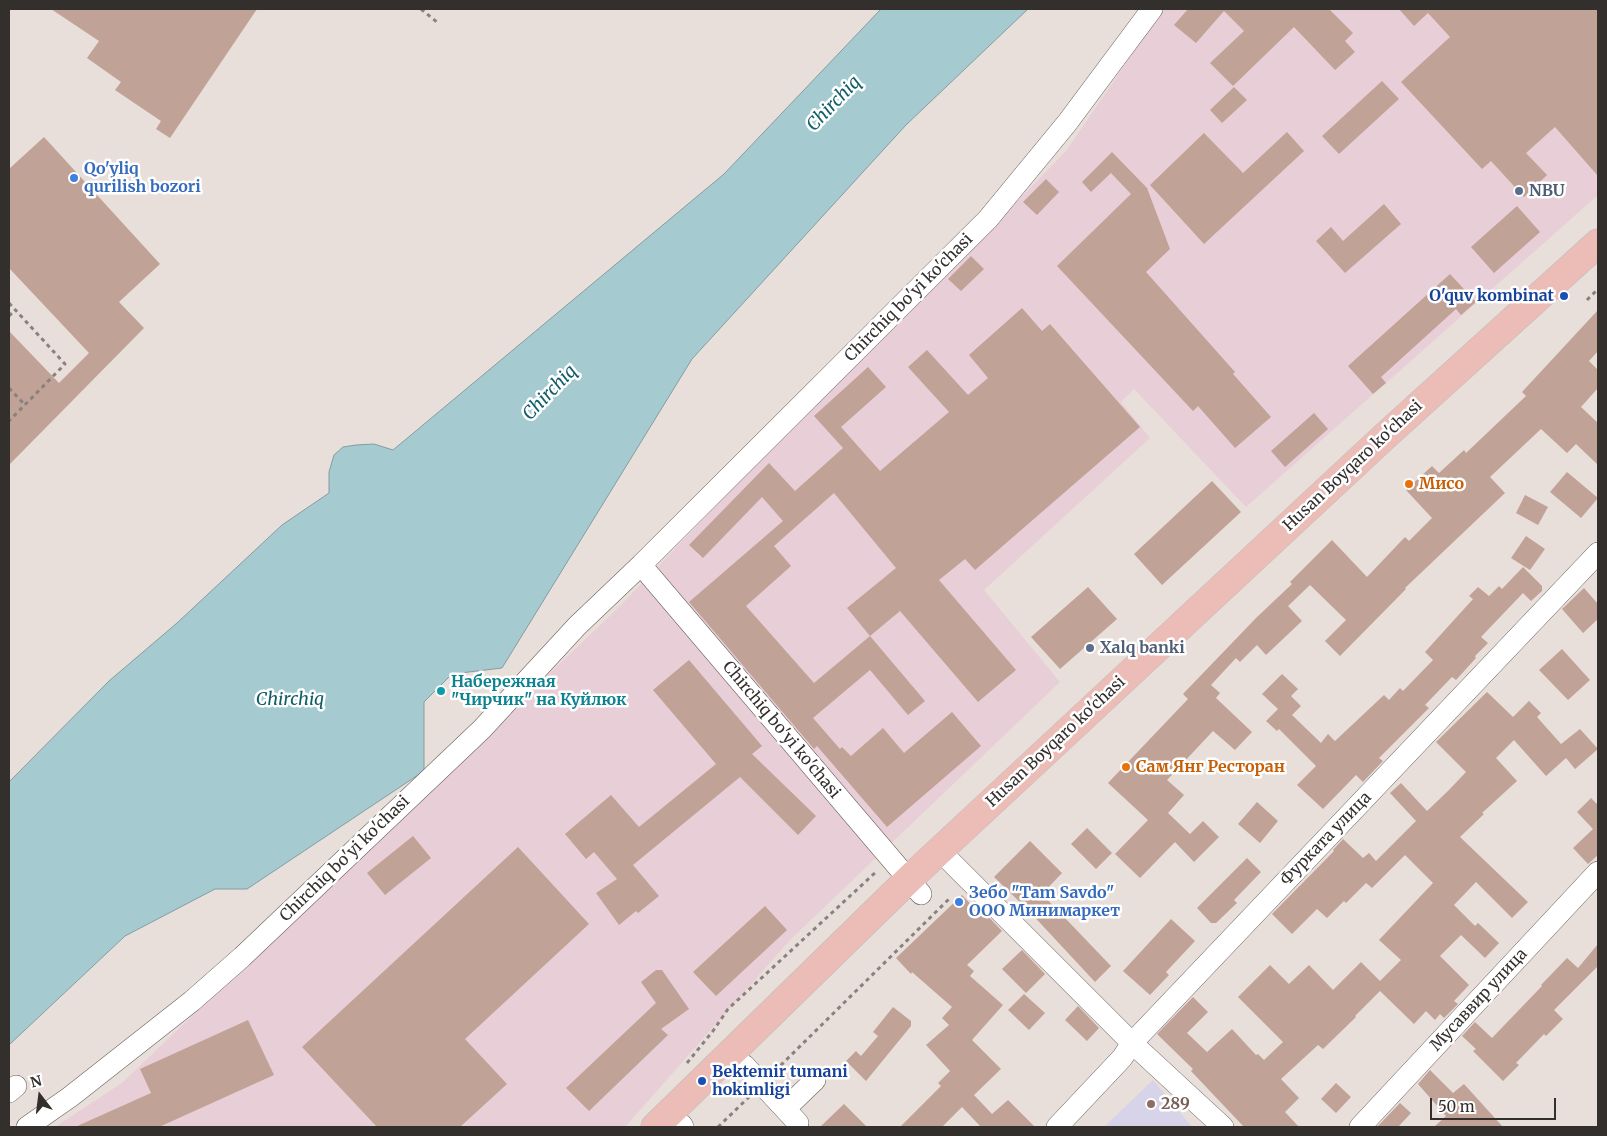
<!DOCTYPE html>
<html>
<head>
<meta charset="utf-8">
<style>
  body { margin:0 }
  #map { position:relative; width:1607px; height:1136px; overflow:hidden; background:#e8deda; font-family:Merriweather,serif }
  canvas { display:block }
  .frame { position:absolute; inset:0; border:10px solid #332f2d; pointer-events:none }
  .north { position:absolute; left:15px; top:1071px; width:50px; height:50px; -webkit-text-stroke:4px #fff; paint-order:stroke; rotate:345deg; font-size:14px; font-weight:700; line-height:20px; text-align:center; color:#332f2d }
  .north::after { content:''; display:block; margin:auto; width:18px; height:22px; background:#332f2d; clip-path:polygon(50% 0,100% 100%,50% 72%,0 100%) }
  .scale { position:absolute; left:1430px; top:1098px; width:126px; height:22px; box-sizing:border-box; border:2px solid #332f2d; border-top:0; padding-left:6px; font-size:15px; line-height:18px; white-space:nowrap; color:#332f2d; -webkit-text-stroke:4px #fff; paint-order:stroke }
</style>
</head>
<body>
<div id="map">
<canvas width="1607" height="1136"></canvas>
<div class="frame"></div>
<div class="north">N</div>
<div class="scale">50 m</div>
</div>
<script>
const context = document.querySelector('canvas').getContext('2d');
context.lineJoin = 'round';
function fillPath(path, color) { context.fillStyle = color; context.fill(path, 'evenodd'); }
const shape = rows => new Path2D(rows.map(r => 'M' + r).join(''));
function stroke(path, color, width, dash) { context.strokeStyle = color; context.lineWidth = width; context.lineCap = dash ? 'butt' : 'round'; context.setLineDash(dash || []); context.stroke(path); }
function write(font, color, halo, rows, align = 'center') {
  context.font = font + ' Merriweather,serif'; context.lineWidth = 5; context.setLineDash([]); context.textBaseline = 'middle'; context.strokeStyle = halo; context.fillStyle = color; for (const [text, x, y, turn = 0] of rows) {
    context.save(); context.translate(x, y); context.rotate((+turn || 0) * Math.PI / 180); context.textAlign = isNaN(turn) ? turn : align; if (halo) context.strokeText(text, 0, 0); context.fillText(text, 0, 0); context.restore();
  }
}
fillPath(shape([
  [1163,9,1598,9,1598,195,1246,507,1134,389,1121,402,1150,438,984,590,1060,682,791,939,625,1127,55,1127,122,1083,617,609,748,473,902,321,1066,151]
]), '#e8ced6');
fillPath(shape([
  [1153,1080,1192,1127,1104,1127]
]), '#d7d3e8');
const water = shape([
  [881,9,1028,9,906,125,692,359,502,668,452,674,424,702,424,771,247,889,215,889,125,936,9,1045,9,782,109,681,177,623,282,525,329,493,329,472,334,455,343,447,356,445,374,444,393,450,724,174,881,9]
]);
fillPath(water, '#a5cbd1');
stroke(water, '#839ca0', 1);
fillPath(shape([
  [51,9,257,9,170,138,156,129,161,121,115,90,121,82,87,58,99,41],
  [1188,9,1329,9,1353,33,1345,41,1355,52,1335,70,1294,27,1233,86,1210,63,1244,31,1224,11,1196,43,1174,25],
  [1399,9,1598,9,1598,176,1555,127,1526,153,1547,175,1524,197,1491,161,1482,169,1401,82,1450,37,1428,13,1414,26],
  [1382,81,1399,99,1339,154,1322,136],
  [1234,87,1247,100,1222,123,1210,110],
  [1287,132,1304,151,1204,244,1150,185,1204,133,1243,173],
  [44,137,160,264,119,302,144,328,9,465,9,331,59,383,89,353,9,268,9,169],
  [1112,152,1147,188,1170,249,1146,272,1235,372,1233,374,1271,417,1235,448,1198,406,1193,411,1057,266,1131,194,1111,173,1091,192,1082,182],
  [1046,179,1059,192,1037,215,1023,202],
  [1384,204,1401,224,1345,273,1316,241,1331,227,1343,241],
  [1517,206,1540,232,1494,273,1471,247],
  [971,256,984,269,961,291,948,279],
  [1450,274,1476,302,1461,315,1456,309,1381,377,1386,383,1373,394,1348,366],
  [1022,308,1042,331,1050,324,1140,427,975,570,965,559,939,580,1016,670,978,702,900,611,870,636,925,701,908,715,870,670,813,718,840,749,842,747,851,756,883,728,904,753,952,712,981,746,887,827,817,746,814,749,689,602,783,521,762,497,703,558,689,545,769,463,795,491,843,448,814,416,868,367,886,387,841,427,880,471,949,412,908,367,927,350,968,395,988,378,969,355],
  [834,493,896,568,847,608,870,636,814,683,746,606,791,566,774,546],
  [1598,310,1598,351,1589,361,1598,370,1598,388,1581,407,1598,423,1598,465,1576,444,1567,453,1541,429,1490,477,1505,493,1405,588,1406,589,1340,656,1325,641,1346,620,1310,585,1288,606,1302,621,1266,655,1257,645,1240,662,1236,658,1211,685,1220,693,1216,698,1252,732,1235,750,1213,731,1167,780,1184,795,1168,813,1190,834,1203,821,1219,837,1194,862,1175,842,1140,878,1115,854,1148,820,1108,783,1188,699,1183,694,1256,618,1292,584,1290,582,1332,540,1367,577,1405,537,1409,541,1432,518,1406,490,1432,466,1439,473,1464,450,1466,453,1526,396,1522,392],
  [1314,413,1328,429,1285,467,1271,451],
  [1567,472,1598,498,1581,518,1550,492],
  [1212,481,1241,512,1162,585,1134,554],
  [1525,495,1548,507,1538,525,1516,513],
  [1526,536,1545,549,1530,570,1511,558],
  [1523,567,1542,586,1542,591,1531,601,1523,593,1481,637,1488,643,1475,656,1476,658,1456,680,1452,677,1425,705,1429,708,1379,758,1383,761,1363,782,1356,775,1323,809,1297,785,1316,766,1279,729,1277,731,1266,721,1278,709,1262,694,1282,674,1298,689,1291,696,1301,706,1292,715,1321,743,1328,734,1335,741,1384,695,1389,700,1400,688,1403,691,1433,660,1425,652,1473,599,1469,596,1478,587,1489,596,1499,586,1502,589],
  [1088,587,1117,619,1060,669,1031,637],
  [1584,588,1598,604,1598,619,1583,633,1562,609],
  [1562,649,1590,680,1568,700,1539,670],
  [689,660,762,746,752,754,816,816,798,835,740,777,633,865,659,896,638,913,636,911,619,925,596,893,617,879,594,852,586,859,565,834,611,795,639,827,716,764,653,690],
  [1487,692,1513,717,1529,701,1541,713,1537,717,1561,744,1580,729,1598,749,1575,769,1566,758,1546,776,1514,740,1496,758,1517,781,1482,813,1484,814,1460,837,1528,902,1512,918,1476,882,1454,905,1475,926,1478,923,1499,943,1485,958,1461,935,1440,956,1469,985,1454,1001,1458,1004,1444,1018,1440,1014,1435,1020,1426,1011,1414,1024,1380,991,1355,1016,1356,1017,1323,1049,1318,1045,1281,1079,1299,1098,1285,1112,1299,1127,1244,1127,1191,1071,1193,1069,1157,1034,1193,997,1208,1012,1187,1033,1207,1052,1232,1029,1256,1055,1258,1054,1264,1060,1283,1042,1238,997,1270,965,1289,984,1309,965,1333,990,1361,962,1380,981,1401,960,1379,940,1433,883,1405,855,1372,888,1366,883,1346,903,1344,901,1327,918,1317,909,1292,934,1272,914,1334,851,1333,850,1343,839,1363,858,1369,853,1376,861,1416,821,1390,793,1401,783,1427,811,1449,790,1466,772,1436,742],
  [1591,798,1598,805,1598,855,1588,864,1573,848,1593,829,1577,812],
  [1257,802,1278,821,1260,843,1238,824],
  [1087,828,1112,853,1096,869,1071,844],
  [413,836,431,858,385,895,367,873],
  [1030,841,1062,873,1042,894,1111,966,1095,982,1028,910,994,877],
  [518,847,589,924,465,1039,507,1084,460,1127,377,1127,302,1047],
  [1247,858,1261,872,1234,900,1237,903,1216,923,1211,923,1197,908],
  [962,895,979,913,982,910,1002,931,967,965,974,971,970,976,1003,1005,972,1040,1001,1069,974,1095,992,1114,1008,1100,1035,1127,979,1127,980,1126,962,1107,942,1127,900,1127,941,1086,938,1083,950,1071,926,1045,949,1025,942,1018,952,1007,912,972,911,974,896,958],
  [765,906,787,930,716,996,693,972],
  [1171,919,1195,941,1166,972,1169,975,1150,995,1123,971],
  [1598,944,1598,966,1554,1010,1563,1019,1546,1036,1544,1034,1516,1063,1519,1065,1503,1081,1473,1051,1476,1049,1462,1036,1475,1022,1492,1038,1542,986,1541,985,1567,958,1578,968],
  [1022,950,1045,974,1026,993,1002,969],
  [656,970,662,970,689,1009,661,1029,668,1035,589,1111,566,1088,656,1003,641,982],
  [1024,994,1045,1013,1029,1030,1008,1010],
  [1078,1006,1099,1028,1087,1041,1065,1020],
  [893,1007,911,1021,911,1026,866,1081,846,1061,856,1051,861,1056,878,1036,873,1032],
  [248,1020,274,1075,159,1127,75,1127,151,1093,140,1069],
  [1430,1070,1453,1093,1464,1084,1503,1127,1434,1127,1446,1116,1418,1084],
  [1336,1083,1351,1097,1336,1113,1321,1099],
  [1400,1103,1411,1113,1398,1127,1377,1127],
  [844,1104,867,1127,820,1127]
]), '#c1a296');
const minor = shape([
  [641,565,921,894],
  [939,850,1132,1043,1223,1127],
  [744,1065,798,1123],
  [9,1092,16,1086],
  [785,1109,815,1080],
  [682,1125,683,1127],
  [27,1127,70,1097,192,1001,242,957,482,729,577,626,641,565,988,219,1067,123,1152,9],
  [1057,1127,1122,1058,1132,1043,1598,553],
  [1360,1127,1598,872]
]);
const major = shape([
  [655,1127,908,880,1384,437,1598,243]
]);
stroke(minor, '#69615d', 22);
stroke(major, '#bebcbc', 29);
stroke(shape([
  [421,9,438,23],
  [1587,300,1598,289],
  [9,303,65,364,9,421],
  [9,316,15,310],
  [9,388,25,405],
  [687,1063,713,1031,728,1009,877,871],
  [775,1071,950,898],
  [718,1127,749,1097]
]), '#88817e', 3, [4, 4]);
stroke(minor, '#fff', 21);
stroke(major, '#ecbcb6', 28);
for (const [x, y, r, color] of [
  [74,178,5,"#3f7fe0"],
  [1519,191,5,"#5c6f8a"],
  [1564,296,5,"#1a4fb4"],
  [1409,484,5,"#e8710a"],
  [1090,648,5,"#5c6f8a"],
  [441,691,5,"#0f9aa8"],
  [1126,767,5,"#e8710a"],
  [959,902,5,"#3f7fe0"],
  [702,1081,5,"#1a4fb4"],
  [1151,1104,5,"#8d6e63"]
]) { const dot = new Path2D(); dot.arc(x, y, r, 0, 2 * Math.PI); context.fillStyle = color; context.fill(dot); stroke(dot, '#fff', 2); }
write('bold 16px', '#366cbe', '#fff', [
  ["Qo'yliq",84,169],
  ["qurilish bozori",84,187],
  ["Зебо \"Tam Savdo\"",969,893],
  ["ООО Минимаркет",969,911]
], 'left');
write('bold 16px', '#4e5e75', '#fff', [
  ["NBU",1529,191],
  ["Xalq banki",1100,648]
], 'left');
write('bold 16px', '#164399', '#fff', [
  ["O'quv kombinat",1554,296],
  ["Bektemir tumani",712,1072,"left"],
  ["hokimligi",712,1090,"left"]
], 'right');
write('16px', '#332f2d', '#fff', [
  ["Chirchiq bo'yi ko'chasi",909,298,-45],
  ["Husan Boyqaro ko'chasi",1353,466,-43],
  ["Chirchiq bo'yi ko'chasi",781,730,50],
  ["Husan Boyqaro ko'chasi",1056,742,-43],
  ["Фурката улица",1326,839,-46],
  ["Chirchiq bo'yi ko'chasi",345,859,-44],
  ["Мусаввир улица",1479,1000,-47]
]);
write('bold 16px', '#c56008', '#fff', [
  ["Мисо",1419,484],
  ["Сам Янг Ресторан",1136,767]
], 'left');
write('bold 16px', '#0d838f', '#fff', [
  ["Набережная",451,682],
  ["\"Чирчик\" на Куйлюк",451,700]
], 'left');
write('bold 16px', '#785e54', '#fff', [
  ["289",1161,1104]
], 'left');
write('italic 18px', '#115e68', '#fff', [
  ["Chirchiq",834,104,-46],
  ["Chirchiq",550,393,-46],
  ["Chirchiq",290,700]
]);
</script>
</body>
</html>
